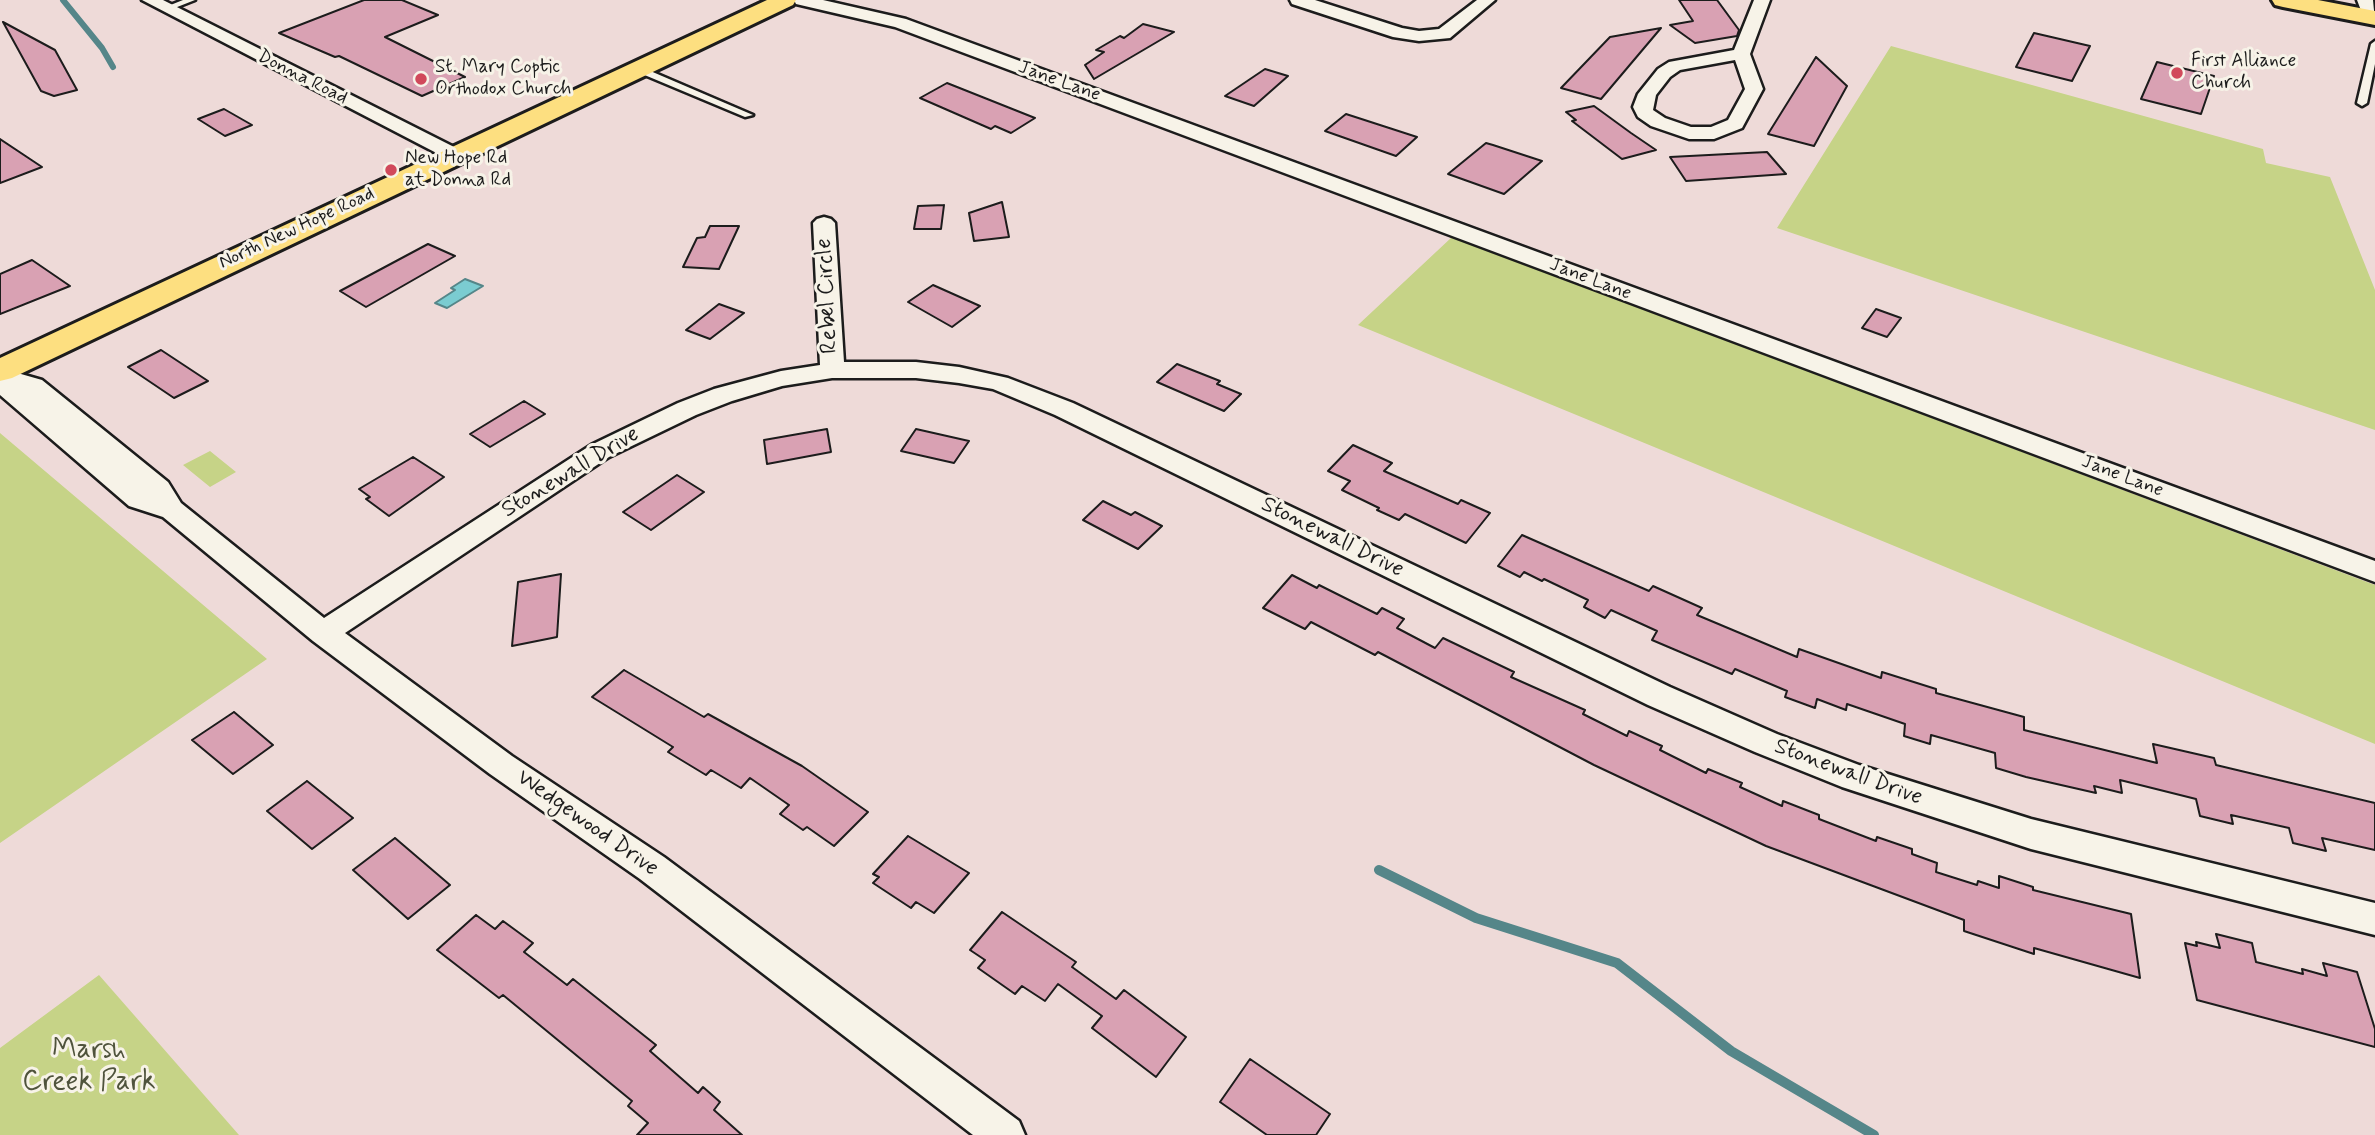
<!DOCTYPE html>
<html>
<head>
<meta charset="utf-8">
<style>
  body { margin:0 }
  canvas { display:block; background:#eedad8 }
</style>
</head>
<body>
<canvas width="2375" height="1135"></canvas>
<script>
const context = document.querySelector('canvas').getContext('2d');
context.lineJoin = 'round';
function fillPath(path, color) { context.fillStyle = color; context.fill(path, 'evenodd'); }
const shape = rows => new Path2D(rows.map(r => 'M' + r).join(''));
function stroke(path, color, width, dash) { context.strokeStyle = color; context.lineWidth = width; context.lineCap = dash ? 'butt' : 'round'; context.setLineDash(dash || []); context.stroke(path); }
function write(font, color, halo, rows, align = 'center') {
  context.font = font + ' Mynerve,sans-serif'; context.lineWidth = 6; context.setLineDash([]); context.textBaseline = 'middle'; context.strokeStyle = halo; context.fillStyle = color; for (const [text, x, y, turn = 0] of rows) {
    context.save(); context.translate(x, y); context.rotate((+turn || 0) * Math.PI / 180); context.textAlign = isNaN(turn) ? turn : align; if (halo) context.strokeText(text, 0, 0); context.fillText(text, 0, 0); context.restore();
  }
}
fillPath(shape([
  [1891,46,2263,149,2266,163,2330,177,2375,290,2375,430,1777,228],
  [1452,237,2375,585,2375,744,1358,325],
  [0,433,267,659,0,843],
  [210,451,236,472,210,487,183,465],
  [99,975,239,1135,0,1135,0,1048]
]), '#c6d387');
const water = shape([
  [465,279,483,286,447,308,435,303,455,290,451,288,465,279]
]);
fillPath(water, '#7bccd1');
stroke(water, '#558689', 2);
stroke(shape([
  [63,0,102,48,113,67]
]), '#558689', 6);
stroke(shape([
  [1379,870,1476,918,1617,963,1731,1051,1874,1135]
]), '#558689', 10);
const building = shape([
  [364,0,402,0,438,15,385,37,465,77,422,96,339,56,335,57,279,33,364,0],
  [1679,0,1717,0,1739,30,1737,36,1695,43,1670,25,1693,21,1679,0],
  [3,22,55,50,77,90,54,96,41,91,3,22],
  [1143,24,1174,32,1094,79,1085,65,1104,52,1096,50,1120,36,1124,38,1143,24],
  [1661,28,1601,99,1561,88,1610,37,1661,28],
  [2034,33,2090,46,2072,81,2016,67,2034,33],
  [1816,57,1847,86,1814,146,1768,134,1816,57],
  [2157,62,2214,76,2201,114,2141,99,2157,62],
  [1265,69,1288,76,1254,106,1225,96,1265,69],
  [947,83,1035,118,1011,133,995,126,991,129,920,98,947,83],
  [1594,106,1631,133,1656,150,1622,159,1572,121,1576,120,1566,112,1594,106],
  [224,109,252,125,225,136,198,119,224,109],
  [1346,114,1417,137,1396,156,1325,131,1346,114],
  [0,139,42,167,0,183,0,139],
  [1486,143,1493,145,1542,161,1504,194,1448,174,1486,143],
  [1767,152,1786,174,1686,181,1670,157,1767,152],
  [1002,202,1009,237,974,241,969,213,1002,202],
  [944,205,941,229,914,229,918,206,944,205],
  [710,226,739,226,719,269,683,267,697,238,705,237,710,226],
  [428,244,455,256,366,307,340,291,428,244],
  [32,260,70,286,0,314,0,274,32,260],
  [933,285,980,306,952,327,908,302,933,285],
  [719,304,744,313,710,339,686,330,719,304],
  [1876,309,1901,318,1887,337,1862,328,1876,309],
  [161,350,208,381,174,398,128,367,161,350],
  [1177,364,1220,381,1217,384,1241,394,1224,411,1157,382,1177,364],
  [524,401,545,414,490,447,470,434,524,401],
  [827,429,831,452,767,464,764,440,827,429],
  [916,429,969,441,954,463,901,451,916,429],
  [1353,445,1392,463,1384,471,1458,504,1461,500,1490,513,1466,543,1405,514,1399,520,1377,510,1379,508,1342,490,1350,481,1328,471,1353,445],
  [413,457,444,477,389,516,366,499,370,497,359,489,413,457],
  [677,475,704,492,651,530,623,512,677,475],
  [1103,501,1131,515,1135,512,1162,526,1138,549,1083,520,1103,501],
  [1522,535,1649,591,1653,586,1702,608,1697,615,1797,657,1799,649,1881,678,1882,672,1936,689,1936,693,2024,717,2024,730,2157,763,2153,744,2214,758,2216,765,2375,803,2375,850,2322,838,2326,851,2293,843,2289,828,2231,815,2233,824,2200,816,2196,799,2120,780,2122,793,2094,786,2096,793,2026,777,1996,768,1995,753,1931,735,1930,744,1904,736,1905,724,1847,704,1846,710,1817,699,1815,708,1785,697,1787,691,1735,669,1732,674,1652,640,1657,631,1611,610,1605,618,1584,607,1588,600,1544,579,1542,581,1524,572,1520,577,1498,566,1522,535],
  [561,574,557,637,512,646,518,582,561,574],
  [1292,575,1317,588,1319,585,1377,614,1382,608,1404,619,1397,628,1435,648,1443,638,1514,672,1511,677,1585,710,1583,714,1627,736,1629,731,1662,746,1660,750,1706,773,1708,769,1742,783,1740,787,1782,806,1783,801,1819,815,1819,819,1876,841,1877,837,1912,849,1912,854,1937,863,1936,872,1977,885,1978,881,1999,888,1999,876,2033,887,2033,890,2131,914,2140,978,2034,948,2034,954,1964,931,1964,920,1766,846,1594,765,1378,652,1375,655,1311,622,1305,629,1263,608,1292,575],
  [624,670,704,717,708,714,802,766,868,812,834,846,807,827,803,830,780,814,789,805,750,778,741,788,711,770,706,775,668,752,673,747,592,697,624,670],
  [234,712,273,745,233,774,192,740,234,712],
  [307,781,353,818,312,849,267,811,307,781],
  [908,836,969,873,934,913,916,902,911,908,873,883,879,877,873,874,908,836],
  [395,838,450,885,408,919,353,870,395,838],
  [1002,912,1076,962,1072,967,1116,999,1124,990,1186,1037,1156,1077,1092,1028,1102,1016,1058,984,1045,1001,1022,986,1015,994,978,968,985,960,970,950,1002,912],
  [476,915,495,929,503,921,533,943,524,952,567,985,573,979,656,1045,650,1051,698,1093,703,1087,720,1102,714,1110,742,1135,637,1135,648,1123,628,1106,632,1101,503,995,499,998,437,950,476,915],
  [2216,934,2252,943,2256,962,2303,974,2302,969,2327,976,2323,963,2357,972,2375,1029,2375,1047,2197,1000,2185,943,2197,946,2196,942,2220,948,2216,934],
  [1250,1059,1330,1114,1316,1135,1267,1135,1220,1102,1250,1059]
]);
fillPath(building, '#d9a1b3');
stroke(building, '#1c1c1c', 2);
const service = shape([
  [183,0,195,0,167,11,163,8,183,0],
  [2375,41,2375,64,2367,103,2362,106,2357,103,2371,44,2375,41],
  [635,67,641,67,753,115,745,117,635,71,635,67]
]);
const minor = shape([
  [142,0,163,0,462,151,465,155,462,159,448,159,142,0],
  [794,0,823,0,906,19,2375,561,2375,582,895,27,796,4,794,0],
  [1290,0,1315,0,1402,28,1419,31,1439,29,1477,0,1495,0,1450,38,1419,41,1393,37,1292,4,1290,0],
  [1754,0,1770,0,1750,54,1763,89,1742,128,1714,139,1689,139,1651,126,1638,117,1633,107,1638,94,1658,69,1669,62,1734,50,1754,0],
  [1735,60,1745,89,1728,120,1711,127,1691,127,1665,118,1653,110,1656,95,1670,77,1680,70,1735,60],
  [2357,0,2373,0,2375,21,2365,21,2357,0],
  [824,217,831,219,835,223,844,362,916,362,959,367,1008,378,1073,403,1670,687,1777,734,1859,765,2031,819,2375,903,2375,935,2031,849,1842,787,1755,752,1648,705,1055,415,993,389,959,383,916,378,832,378,782,386,732,401,696,415,609,457,345,633,512,756,664,857,1019,1121,1025,1135,973,1135,640,879,490,774,313,641,163,517,129,506,0,395,0,368,42,380,168,482,181,503,324,618,591,445,678,403,714,389,781,371,820,365,813,223,817,219,824,217]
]);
const primary = shape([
  [767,0,796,0,793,5,12,378,0,381,0,358,767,0],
  [2272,0,2318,0,2375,11,2375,25,2283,7,2275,5,2272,0]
]);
stroke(service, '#1c1c1c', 5);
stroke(minor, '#1c1c1c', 5);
stroke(primary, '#1c1c1c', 6);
fillPath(service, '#f7f3e8');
fillPath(minor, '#f7f3e8');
fillPath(primary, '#fddf80');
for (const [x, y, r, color] of [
  [2177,73,7,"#d1495b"],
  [421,79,7,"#d1495b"],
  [391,170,7,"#d1495b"]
]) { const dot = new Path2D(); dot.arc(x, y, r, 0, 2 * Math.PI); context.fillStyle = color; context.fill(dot); stroke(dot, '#f7f3e8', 2.5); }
write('19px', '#1c1c1c', '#f7f3e8', [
  ["First Alliance",2191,62],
  ["Church",2191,84],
  ["St. Mary Coptic",435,68],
  ["Orthodox Church",435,90],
  ["New Hope Rd",405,159],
  ["at Donna Rd",405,181]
], 'left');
write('19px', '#1c1c1c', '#f7f3e8', [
  ["Donna Road",302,78,27],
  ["Jane Lane",1059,82,20],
  ["North New Hope Road",297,229,-25],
  ["Jane Lane",1590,280,21],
  ["Jane Lane",2122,477,21]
]);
write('23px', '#1c1c1c', '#f7f3e8', [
  ["Rebel Circle",828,296,-93],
  ["Stonewall Drive",571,473,-31],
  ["Stonewall Drive",1332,538,26],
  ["Stonewall Drive",1848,773,20],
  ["Wedgewood Drive",587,824,35]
]);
write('28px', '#4f533c', '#f7f3e8', [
  ["Marsh",89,1051],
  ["Creek Park",89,1083]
]);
</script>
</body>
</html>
